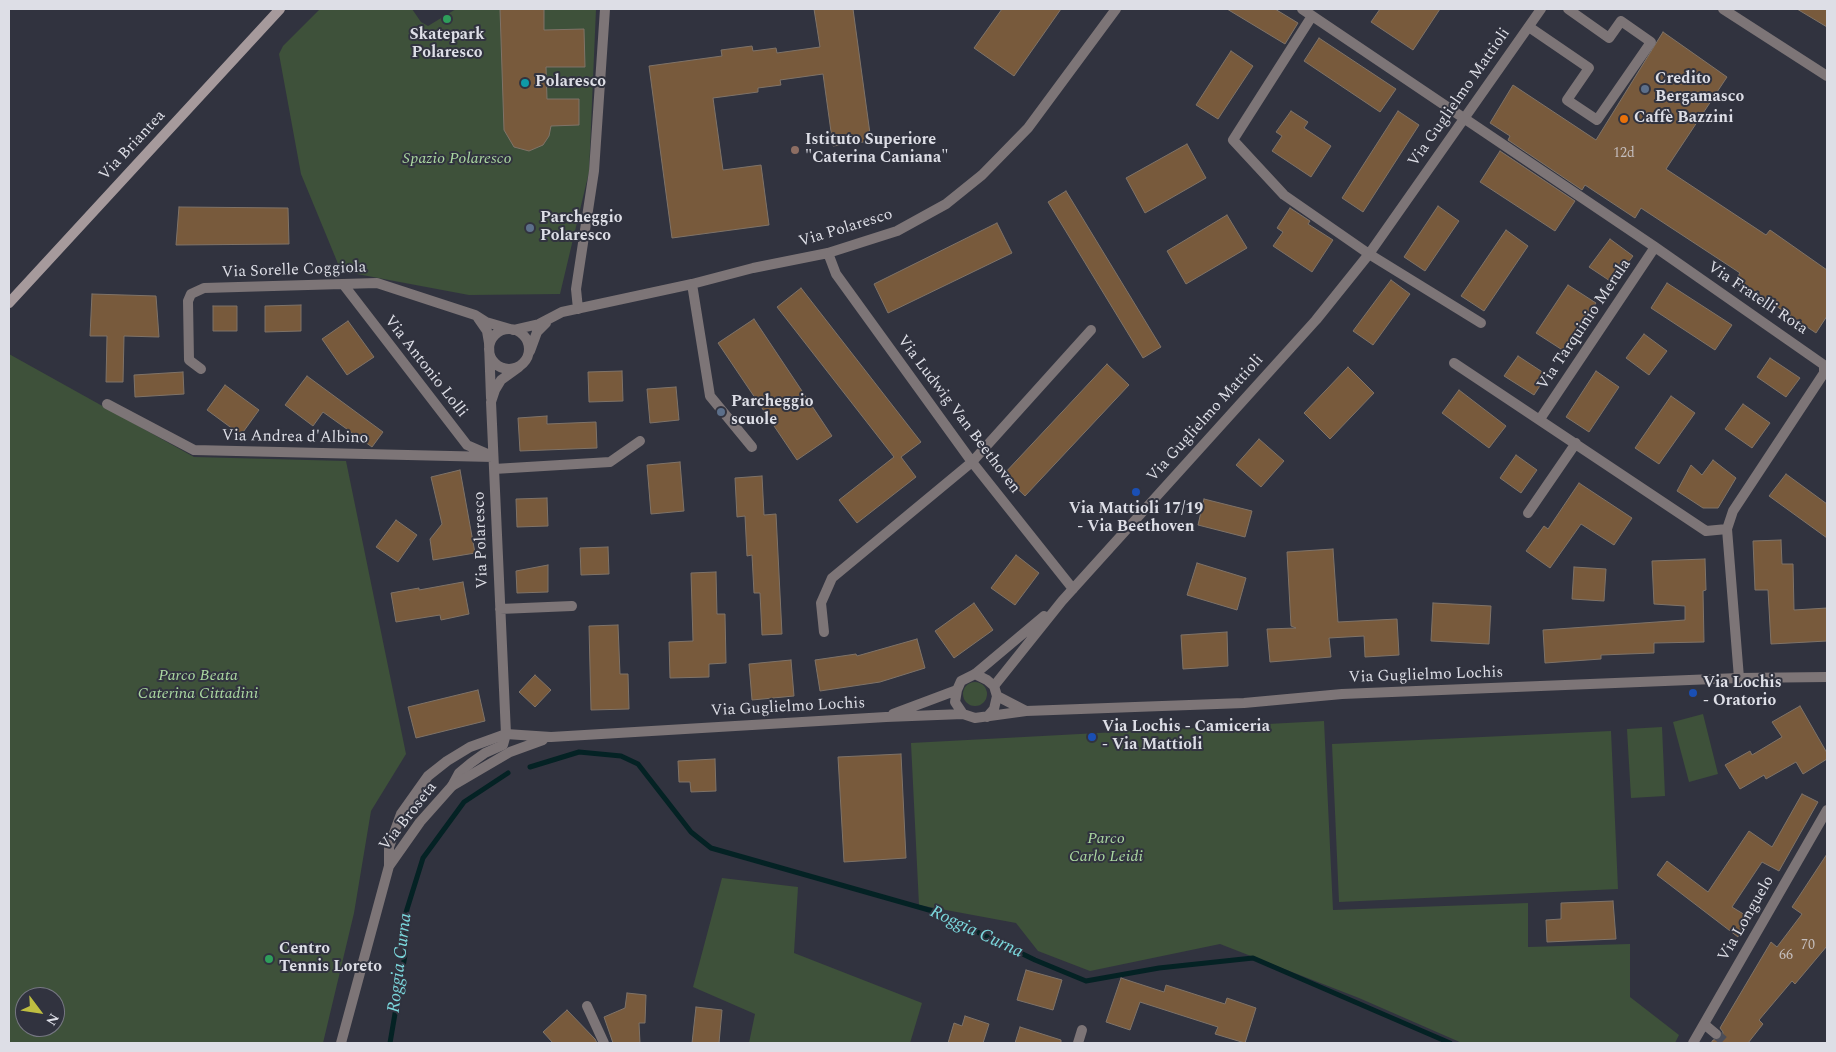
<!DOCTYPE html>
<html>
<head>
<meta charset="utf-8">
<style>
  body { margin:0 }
  #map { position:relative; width:1836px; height:1052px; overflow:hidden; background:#31333f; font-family:Spectral,serif }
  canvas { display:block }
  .frame { position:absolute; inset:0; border:10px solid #dddee6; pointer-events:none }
  .north { position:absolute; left:15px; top:987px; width:50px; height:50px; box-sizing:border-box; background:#31333f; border:1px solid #767782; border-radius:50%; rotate:121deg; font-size:14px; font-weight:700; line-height:20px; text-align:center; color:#dddee6 }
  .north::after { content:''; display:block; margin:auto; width:18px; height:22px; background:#bfbe41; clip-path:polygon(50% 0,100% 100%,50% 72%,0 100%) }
</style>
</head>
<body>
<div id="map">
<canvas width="1836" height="1052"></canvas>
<div class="frame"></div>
<div class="north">N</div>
</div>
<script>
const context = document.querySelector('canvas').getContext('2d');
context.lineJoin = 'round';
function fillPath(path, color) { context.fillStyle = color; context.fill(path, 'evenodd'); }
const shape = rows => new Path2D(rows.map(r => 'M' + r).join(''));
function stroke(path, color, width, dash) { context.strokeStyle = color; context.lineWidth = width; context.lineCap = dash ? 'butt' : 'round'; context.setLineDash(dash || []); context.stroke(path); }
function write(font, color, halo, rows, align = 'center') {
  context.font = font + ' Spectral,serif'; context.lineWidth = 4; context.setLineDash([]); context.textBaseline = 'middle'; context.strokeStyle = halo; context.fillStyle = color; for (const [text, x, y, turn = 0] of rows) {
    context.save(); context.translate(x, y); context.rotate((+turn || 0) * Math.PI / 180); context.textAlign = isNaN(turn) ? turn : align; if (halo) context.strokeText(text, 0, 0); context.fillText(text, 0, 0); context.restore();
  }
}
fillPath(shape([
  [320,9,412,9,421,22,428,26,456,9,596,9,589,172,560,294,469,295,341,271,301,174,279,54,283,46],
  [9,354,194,457,346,461,406,754,371,811,354,913,323,1043,9,1043],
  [25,997,55,997,55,1027,25,1027],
  '963 694a12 12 0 1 1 24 0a12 12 0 1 1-24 0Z',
  [1703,714,1718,774,1689,782,1673,722],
  [1324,721,1333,910,1528,903,1528,947,1630,944,1630,997,1679,1035,1675,1043,1462,1043,1359,998,1220,944,1090,971,1038,951,1016,923,919,905,911,743],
  [1662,727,1665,796,1631,798,1627,729],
  [1611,731,1618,889,1339,902,1332,744],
  [722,878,798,887,794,953,922,1003,910,1043,749,1043,755,1014,693,987]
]), '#3e513a');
stroke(shape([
  [530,767,579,752,621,756,638,764,691,832,711,848,936,912,1035,960,1086,981,1159,968,1253,958,1450,1043],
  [390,1043,405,955,403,922,423,858,464,802,508,773]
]), '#042224', 5);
const building = shape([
  [500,9,544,9,544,30,584,29,585,67,546,67,547,99,579,99,579,125,551,126,549,136,543,145,529,151,514,147,504,130,500,9],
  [814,9,853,9,871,141,833,146,823,74,780,80,781,85,758,88,758,92,713,98,723,170,761,165,769,225,672,238,649,66,722,56,721,50,752,46,753,51,776,48,777,53,820,47,814,9],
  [1002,9,1061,9,1014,76,974,48,1002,9],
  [1227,9,1275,9,1298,23,1285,44,1227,9],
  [1380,9,1440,9,1413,50,1371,22,1380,9],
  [1797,9,1827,9,1827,27,1797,9],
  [1663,32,1727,77,1666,169,1766,235,1770,230,1827,270,1827,316,1816,333,1736,279,1740,273,1641,208,1635,218,1585,185,1582,190,1508,140,1510,136,1490,123,1513,85,1596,140,1663,32],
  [1319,38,1396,89,1380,112,1304,61,1319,38],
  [1231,51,1253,66,1218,119,1196,105,1231,51],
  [1291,111,1308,122,1304,128,1331,146,1311,177,1272,151,1282,136,1276,132,1291,111],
  [1398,111,1419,125,1363,212,1342,198,1398,111],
  [1187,144,1206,178,1145,213,1126,178,1187,144],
  [1500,151,1575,201,1555,231,1480,182,1500,151],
  [1066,191,1161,347,1143,358,1048,202,1066,191],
  [1438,206,1459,221,1425,271,1404,257,1438,206],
  [179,207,288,208,289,244,176,245,179,207],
  [1290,208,1310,221,1308,224,1333,240,1312,272,1273,246,1283,232,1277,228,1290,208],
  [1227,215,1247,248,1186,284,1167,251,1227,215],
  [997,223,1012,253,888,313,874,284,997,223],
  [1506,230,1528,246,1484,311,1461,296,1506,230],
  [1610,239,1633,256,1613,283,1589,267,1610,239],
  [1391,280,1410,294,1373,345,1353,331,1391,280],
  [1667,283,1732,325,1715,350,1651,308,1667,283],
  [1568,285,1596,303,1564,351,1536,333,1568,285],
  [801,288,921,442,901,457,916,477,857,523,839,500,894,457,777,307,801,288],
  [92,294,156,296,159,337,124,336,123,382,106,382,107,336,90,336,92,294],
  [301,305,301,331,265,332,265,306,301,305],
  [213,306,237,306,237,331,213,331,213,306],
  [754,319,832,436,797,460,718,343,754,319],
  [348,321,374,357,347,375,322,339,348,321],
  [1644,334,1667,351,1649,375,1626,358,1644,334],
  [1518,356,1547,375,1534,395,1504,376,1518,356],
  [1770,358,1800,378,1786,397,1757,377,1770,358],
  [1107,364,1129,385,1025,496,1003,475,1107,364],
  [1348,367,1374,393,1330,439,1304,413,1348,367],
  [622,371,623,401,589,402,588,372,622,371],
  [1596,371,1619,387,1589,432,1566,417,1596,371],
  [183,372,184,394,135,397,134,375,183,372],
  [307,376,383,432,372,447,323,412,313,426,285,405,307,376],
  [225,385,259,410,241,435,207,410,225,385],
  [676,387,679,420,650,423,647,389,676,387],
  [1459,390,1506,426,1489,448,1442,413,1459,390],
  [1671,396,1695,413,1659,464,1635,448,1671,396],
  [1743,404,1770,423,1752,448,1725,429,1743,404],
  [547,416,547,424,596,422,597,448,520,451,518,418,547,416],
  [1259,439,1284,461,1261,487,1236,465,1259,439],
  [1516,455,1537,470,1521,493,1500,478,1516,455],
  [1713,460,1736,478,1718,508,1703,508,1677,491,1691,465,1702,475,1713,460],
  [680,462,684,511,651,514,647,465,680,462],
  [460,470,475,553,433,560,430,539,442,524,431,477,460,470],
  [1786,474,1827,504,1827,538,1769,496,1786,474],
  [762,476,764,515,776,514,782,634,762,635,760,593,754,593,752,555,747,556,745,516,737,517,735,478,762,476],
  [1579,483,1632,518,1614,545,1581,524,1550,568,1526,551,1544,526,1548,529,1579,483],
  [547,498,548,526,517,527,516,499,547,498],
  [1204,499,1252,511,1245,537,1198,525,1204,499],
  [396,520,417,535,398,562,376,547,396,520],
  [1781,540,1782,564,1793,564,1794,610,1827,608,1827,641,1771,644,1768,590,1755,590,1753,541,1781,540],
  [608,547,609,574,581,575,580,548,608,547],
  [1333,549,1338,622,1397,619,1399,655,1365,657,1364,636,1329,638,1331,657,1270,662,1267,629,1296,628,1291,626,1287,552,1333,549],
  [1016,555,1039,573,1015,605,991,588,1016,555],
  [1705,559,1706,590,1703,591,1704,642,1654,643,1654,653,1601,655,1601,659,1545,663,1543,630,1685,620,1685,606,1654,604,1652,561,1705,559],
  [1197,563,1246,578,1237,610,1187,595,1197,563],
  [548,565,548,592,517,593,516,571,548,565],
  [1574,567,1606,569,1604,601,1572,599,1574,567],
  [716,572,717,614,725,614,726,663,709,664,709,677,670,678,669,642,693,641,691,573,716,572],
  [463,582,469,614,441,620,440,615,396,622,391,593,419,588,419,590,463,582],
  [974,603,993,630,954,658,935,631,974,603],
  [1433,603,1491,606,1489,644,1431,641,1433,603],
  [618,625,620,674,628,674,629,709,591,710,589,626,618,625],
  [1227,632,1228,666,1183,669,1181,635,1227,632],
  [917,639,925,668,880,682,820,691,815,660,856,654,857,656,917,639],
  [791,660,794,696,752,700,749,664,791,660],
  [535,675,551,690,535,707,519,692,535,675],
  [478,690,485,721,416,738,408,707,478,690],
  [1800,706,1827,753,1827,759,1803,774,1796,762,1766,779,1764,775,1740,789,1725,765,1750,751,1752,755,1782,737,1772,722,1800,706],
  [901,754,906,858,844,862,838,757,901,754],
  [715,759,716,791,691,792,690,782,679,782,678,761,715,759],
  [1802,794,1818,802,1779,871,1762,862,1732,907,1750,918,1738,937,1657,875,1667,861,1708,892,1749,831,1772,847,1802,794],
  [1827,854,1827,946,1795,984,1792,981,1759,1020,1763,1024,1748,1043,1711,1043,1713,1040,1722,1038,1723,1032,1720,1028,1771,942,1777,947,1802,914,1792,907,1827,854],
  [1613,901,1616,939,1547,942,1546,920,1561,919,1561,903,1613,901],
  [1026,970,1062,980,1053,1010,1017,1000,1026,970],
  [1121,978,1164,992,1166,985,1225,1004,1227,998,1256,1008,1245,1043,1215,1034,1218,1027,1140,1002,1130,1030,1106,1022,1121,978],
  [627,993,646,995,645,1023,639,1023,640,1043,613,1043,604,1017,625,1008,627,993],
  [696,1007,722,1010,719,1043,692,1043,696,1007],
  [567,1010,595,1039,597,1043,553,1043,543,1032,567,1010],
  [965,1016,989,1024,983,1043,948,1043,954,1023,962,1026,965,1016],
  [1020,1027,1061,1040,1061,1043,1015,1043,1020,1027]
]);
fillPath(building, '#785a3c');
stroke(building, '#7f7368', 1);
stroke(shape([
  [1716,1034,1726,1043]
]), '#4b4d58', 10, [10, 5]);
stroke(shape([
  [1529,27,1589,68,1567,100,1597,120,1651,42,1621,21,1609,38,1568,9]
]), '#7d7577', 10);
stroke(shape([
  [1302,9,1655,247,1824,365,1824,373,1733,511,1727,529,1739,678],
  [1723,9,1827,76],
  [1312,16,1233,140,1284,195,1369,254,1481,323],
  [828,253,836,274,972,462,1073,589],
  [343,284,467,445,490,455],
  [692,284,710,396,752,447],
  [578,309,576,289,594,171,605,9],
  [478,318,487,331,489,343,491,398],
  '489 349a20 20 0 1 1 40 0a20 20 0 1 1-40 0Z',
  [513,330,539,324,562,312,692,284,753,268,828,253,897,231,946,204,982,175,1028,128,1116,9],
  [530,351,537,332,546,323],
  [1454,363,1706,531,1727,529],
  [201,369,189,360,188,301,191,294,204,288,377,283,475,315,486,322,510,329],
  [107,404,194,450,493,457],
  [1540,419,1655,247],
  [494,469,610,462,640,441],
  [1528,513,1576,443],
  [500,609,572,606],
  [824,632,821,603,832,578,972,462,1091,330],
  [975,674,1044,616],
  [994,686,1062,601,1316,320,1369,254,1541,9],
  [452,786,459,773,471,763,485,753,503,745,506,734,491,402,495,390,501,380,519,367],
  [587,1006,604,1043],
  [1704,1024,1716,1034],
  [1078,1043,1082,1030],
  [1693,1043,1827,810]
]), '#7d7577', 10);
stroke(shape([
  [997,696,1026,711],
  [893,714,957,690],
  [963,714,955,702,957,690,961,681,975,674,987,680,994,686,997,696,994,709,987,717],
  [389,866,420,822,452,786,510,752,543,740],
  [341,1043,389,866,389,847,401,814,428,776,447,761,470,747,506,734,551,737,886,717,963,714,975,718,1026,711,1244,703,1342,694,1739,678,1827,677]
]), '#7d7577', 10);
stroke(shape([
  [9,303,280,9]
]), '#a69a9c', 10);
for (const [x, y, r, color] of [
  [447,19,5,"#2e9e5b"],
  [525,83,5,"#0f9aa8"],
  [1645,89,5,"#5c6f8a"],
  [1624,119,5,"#e8710a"],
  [795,150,5,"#8d6e63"],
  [530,228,5,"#5c6f8a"],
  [721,412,5,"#5c6f8a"],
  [1136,492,5,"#1a4fb4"],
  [1693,693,5,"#1a4fb4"],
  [1092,737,5,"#1a4fb4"],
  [269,959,5,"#2e9e5b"]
]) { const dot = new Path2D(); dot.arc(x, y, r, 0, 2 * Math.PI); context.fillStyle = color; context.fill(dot); stroke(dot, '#31333f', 2); }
write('14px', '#c4bdbc', null, [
  ["12d",1624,154],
  ["70",1808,946],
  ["66",1786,956]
]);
write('bold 16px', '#dddee6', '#31333f', [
  ["Skatepark",447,36,"center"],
  ["Polaresco",447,54,"center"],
  ["Credito",1655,80],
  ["Bergamasco",1655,98],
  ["Polaresco",535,83],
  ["Caffè Bazzini",1634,119],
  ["Istituto Superiore",805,141],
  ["\"Caterina Caniana\"",805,159],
  ["Parcheggio",540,219],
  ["Polaresco",540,237],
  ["Parcheggio",731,403],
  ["scuole",731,421],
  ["Via Mattioli 17/19",1136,510,"center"],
  ["- Via Beethoven",1136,528,"center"],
  ["Via Lochis",1703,684],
  ["- Oratorio",1703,702],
  ["Via Lochis - Camiceria",1102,728],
  ["- Via Mattioli",1102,746],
  ["Centro",279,950],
  ["Tennis Loreto",279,968]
], 'left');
write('16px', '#dddee6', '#31333f', [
  ["Via Guglielmo Mattioli",1460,98,-55],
  ["Via Briantea",133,146,-47],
  ["Via Polaresco",846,229,-17],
  ["Via Sorelle Coggiola",294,271,-2],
  ["Via Fratelli Rota",1757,299,34],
  ["Via Tarquinio Merula",1585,325,-56],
  ["Via Antonio Lolli",425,367,52],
  ["Via Ludwig Van Beethoven",958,415,53],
  ["Via Guglielmo Mattioli",1206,419,-48],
  ["Via Andrea d'Albino",295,438,1],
  ["Via Polaresco",482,540,-92],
  ["Via Guglielmo Lochis",1426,676,-2],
  ["Via Guglielmo Lochis",788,708,-3],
  ["Via Broseta",409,817,-52],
  ["Via Longuelo",1747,919,-60]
]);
write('italic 16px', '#abd8a1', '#31333f', [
  ["Spazio Polaresco",457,160],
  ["Parco Beata",198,677],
  ["Caterina Cittadini",198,695],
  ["Parco",1106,840],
  ["Carlo Leidi",1106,858]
]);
write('italic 18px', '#7bd8dd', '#31333f', [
  ["Roggia Curna",976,933,25],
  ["Roggia Curna",401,963,-83]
]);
</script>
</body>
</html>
